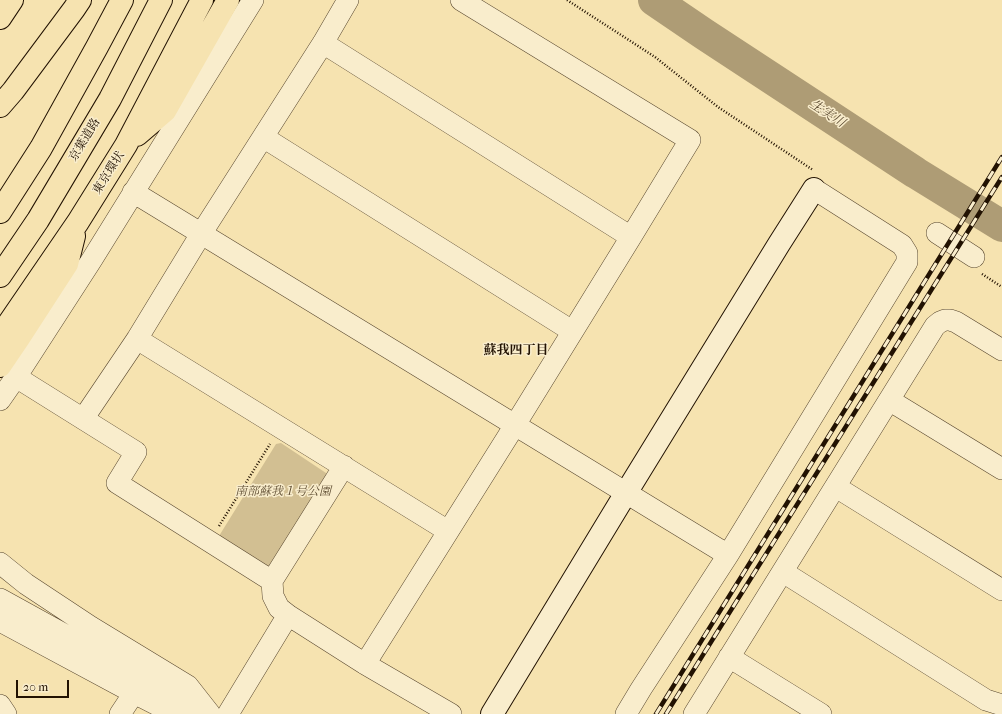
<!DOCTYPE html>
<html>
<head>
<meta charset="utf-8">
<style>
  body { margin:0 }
  #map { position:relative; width:1002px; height:714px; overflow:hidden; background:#f6e3b0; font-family:"IM FELL French Canon",serif }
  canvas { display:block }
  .scale { position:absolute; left:16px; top:680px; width:53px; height:18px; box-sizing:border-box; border:2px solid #221202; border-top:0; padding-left:5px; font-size:12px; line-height:14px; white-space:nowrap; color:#221202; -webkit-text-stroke:3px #f9edcc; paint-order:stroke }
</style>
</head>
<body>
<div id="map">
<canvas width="1002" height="714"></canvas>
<div class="scale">20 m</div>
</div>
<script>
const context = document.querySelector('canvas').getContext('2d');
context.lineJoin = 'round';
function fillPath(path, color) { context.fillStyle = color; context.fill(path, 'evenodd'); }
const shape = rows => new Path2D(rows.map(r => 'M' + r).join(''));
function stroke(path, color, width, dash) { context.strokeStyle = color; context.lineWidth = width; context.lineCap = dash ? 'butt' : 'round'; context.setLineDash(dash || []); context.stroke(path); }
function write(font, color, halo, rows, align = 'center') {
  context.font = font + ' "IM FELL French Canon","Noto Serif JP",serif'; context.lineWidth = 3; context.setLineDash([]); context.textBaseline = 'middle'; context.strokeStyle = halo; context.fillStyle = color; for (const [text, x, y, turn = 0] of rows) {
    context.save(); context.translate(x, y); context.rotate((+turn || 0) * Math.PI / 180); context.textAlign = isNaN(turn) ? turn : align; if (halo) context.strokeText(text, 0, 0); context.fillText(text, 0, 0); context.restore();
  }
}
fillPath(shape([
  [281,443,326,473,327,481,273,567,266,568,219,536,276,444]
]), '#d2bf92');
stroke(shape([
  [654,0,704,34,916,173,1002,226]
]), '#ae9c75', 32);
const street = shape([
  [253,0,91,261,16,377,136,452,117,483,272,581,273,596,279,608,288,615,365,664,451,714],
  [323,43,631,237],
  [263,137,572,331],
  [133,192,728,555],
  [937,233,974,257],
  [137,339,448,531],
  [0,400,16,377],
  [889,400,1002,469],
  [83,419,137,339,201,234,323,43,348,0],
  [836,487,1002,590],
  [0,563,26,584,91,627,188,686,210,714],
  [783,572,986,700,1002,705],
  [272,581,344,466],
  [0,599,183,700,202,714],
  [0,621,134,693,175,714],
  [729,657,821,714],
  [365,664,515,425,631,237,690,140,461,0],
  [0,705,6,714],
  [120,714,134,693],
  [228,714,288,615],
  [626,714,641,689,728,555,907,262,907,253,902,245,814,189],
  [694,714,935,326,940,322,945,320,950,320,956,322,1002,350]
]);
const secondary = shape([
  [492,714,626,493,779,244,814,189]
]);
const highway = shape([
  [0,18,12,0],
  [0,106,13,91,74,9,80,0],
  [137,135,165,111,228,0],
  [0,212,41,148,97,47,122,0],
  [0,276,38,220,110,99,161,0],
  [0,336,78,222,126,145,202,0],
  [0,366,19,338,67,264,74,236]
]);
stroke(street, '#57462e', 22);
stroke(secondary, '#221202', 24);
stroke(highway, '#221202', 24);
stroke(shape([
  [567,0,655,57,718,107,813,170],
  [982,274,1002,287],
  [219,526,270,444]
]), '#221202', 2.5, [1, 2]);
stroke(street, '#f9edcc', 21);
stroke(secondary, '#f9edcc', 22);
stroke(highway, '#f6e3b0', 22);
const rail = shape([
  [656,714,1002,157],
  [666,714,1002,177]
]);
stroke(rail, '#221202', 4.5);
stroke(rail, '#f9edcc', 3, [9]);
write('12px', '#221202', '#f9edcc', [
  ["京葉道路",85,140,-59],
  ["東京環状",109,173,-58]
]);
write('italic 12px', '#604f34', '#f9edcc', [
  ["南部蘇我１号公園",283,492]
]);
write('italic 13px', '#615036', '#f9edcc', [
  ["生実川",827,114,33]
]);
write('bold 13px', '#221202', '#f9edcc', [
  ["蘇我四丁目",516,351]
]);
</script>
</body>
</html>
